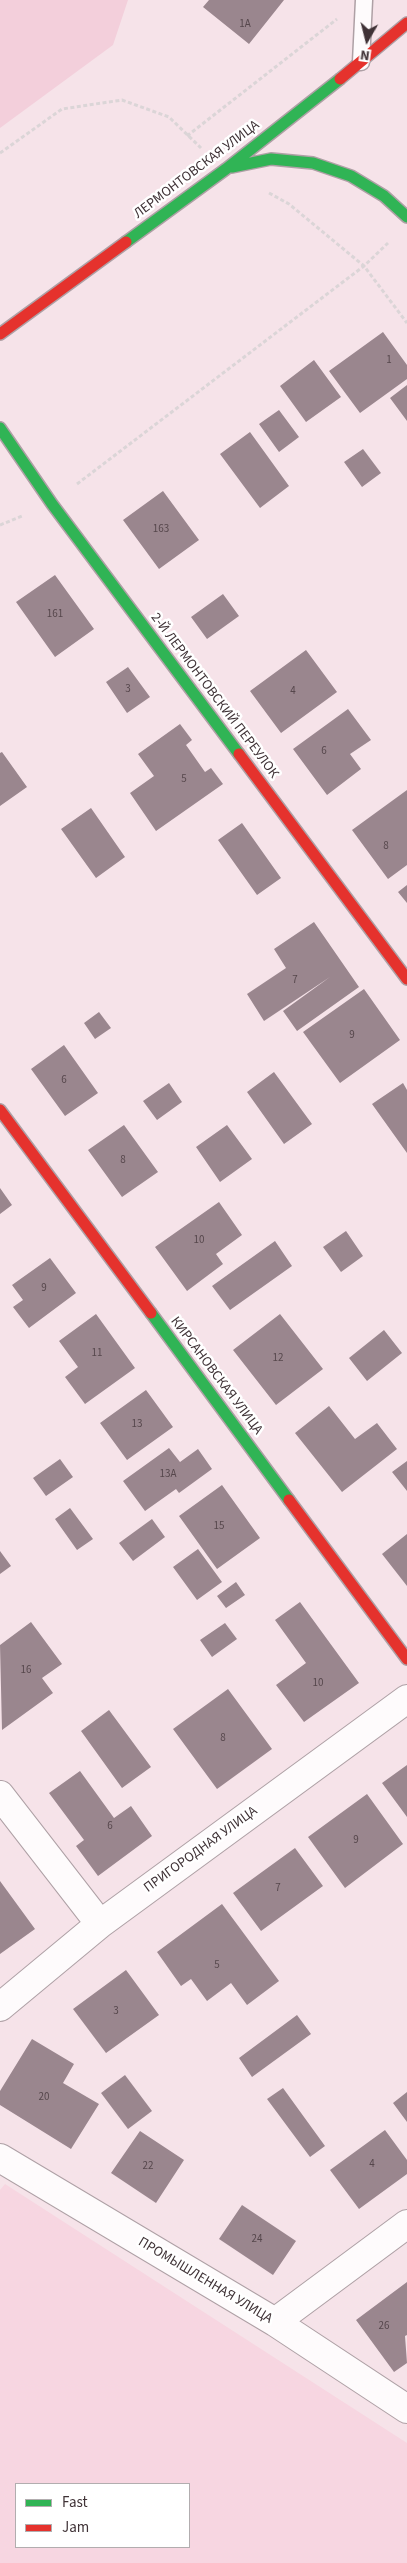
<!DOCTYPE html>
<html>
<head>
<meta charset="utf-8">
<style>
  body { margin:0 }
  #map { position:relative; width:407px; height:2563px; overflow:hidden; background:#f6e3e9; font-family:"Source Sans 3",sans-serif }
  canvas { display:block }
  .legend { position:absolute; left:15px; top:2483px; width:175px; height:65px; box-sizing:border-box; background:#fff; border:1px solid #b2adaf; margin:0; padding:6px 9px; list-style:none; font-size:15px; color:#3f3236 }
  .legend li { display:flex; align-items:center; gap:10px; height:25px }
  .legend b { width:25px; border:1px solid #b2adaf }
  .north { position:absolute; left:342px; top:15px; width:50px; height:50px; -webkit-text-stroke:4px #fff; paint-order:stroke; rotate:188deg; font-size:14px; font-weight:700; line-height:20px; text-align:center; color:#3f3236 }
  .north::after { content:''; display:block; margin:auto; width:18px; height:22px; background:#3f3236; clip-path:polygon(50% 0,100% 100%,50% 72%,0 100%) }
</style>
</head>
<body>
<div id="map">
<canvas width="407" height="2563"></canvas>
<ul class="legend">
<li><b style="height:6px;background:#30b455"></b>Fast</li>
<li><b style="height:6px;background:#e5322d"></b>Jam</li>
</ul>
<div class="north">N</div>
</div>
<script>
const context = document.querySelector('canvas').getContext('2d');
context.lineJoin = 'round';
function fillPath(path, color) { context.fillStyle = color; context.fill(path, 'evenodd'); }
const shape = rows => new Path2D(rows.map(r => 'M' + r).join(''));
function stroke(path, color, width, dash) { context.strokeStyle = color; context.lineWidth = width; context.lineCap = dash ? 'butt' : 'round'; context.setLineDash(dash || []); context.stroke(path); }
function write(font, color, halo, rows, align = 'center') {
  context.font = font + ' "Source Sans 3",sans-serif'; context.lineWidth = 5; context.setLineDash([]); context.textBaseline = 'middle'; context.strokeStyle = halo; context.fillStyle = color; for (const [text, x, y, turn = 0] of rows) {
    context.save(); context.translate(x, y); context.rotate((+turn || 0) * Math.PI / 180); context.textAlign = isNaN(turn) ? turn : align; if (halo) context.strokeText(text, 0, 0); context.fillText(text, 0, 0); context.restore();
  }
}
fillPath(shape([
  [5,2184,407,2443,407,2563,0,2563,0,2190],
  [16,2484,189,2484,189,2547,16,2547]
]), '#f7d6e1');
fillPath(shape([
  [0,0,128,0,113,45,0,128]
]), '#f3cfdb');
fillPath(shape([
  [209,0,284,0,249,44,203,7],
  [383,332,407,365,407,379,360,413,329,371],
  [314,360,341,397,306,422,280,386],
  [407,385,407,421,390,398],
  [279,410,299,437,279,452,259,424],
  [250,432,289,486,260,508,220,454],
  [363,449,381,473,362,487,344,462],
  [163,491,199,540,159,569,123,520],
  [55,575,94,629,55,657,16,602],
  [223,594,239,616,207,639,191,617],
  [306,650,337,692,281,733,250,691],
  [128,667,150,697,127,713,106,682],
  [348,709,371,740,350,754,361,769,327,795,293,749],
  [180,724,192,740,186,745,205,772,211,768,223,784,156,831,130,793,154,776,138,754],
  [2,752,27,787,0,806,0,753],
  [407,790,407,865,388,879,352,830],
  [91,808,125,857,96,878,61,829],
  [242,823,281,878,257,895,218,840],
  [407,885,407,903,398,892],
  [314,922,359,987,297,1031,283,1011,330,977,264,1021,247,994,286,968,274,949],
  [364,989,400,1040,340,1083,303,1032],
  [99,1012,111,1028,95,1039,84,1023],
  [64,1045,98,1093,65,1116,31,1069],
  [274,1072,312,1124,284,1144,247,1092],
  [169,1083,182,1102,157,1120,143,1101],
  [403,1083,407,1090,407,1153,372,1104],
  [124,1125,158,1172,122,1197,88,1150],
  [227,1125,252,1159,220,1182,196,1147],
  [0,1188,12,1205,0,1214],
  [219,1202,242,1235,216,1254,223,1264,187,1291,155,1247],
  [346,1231,363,1256,341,1272,323,1247],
  [275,1241,292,1266,230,1310,212,1286],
  [50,1258,76,1293,29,1328,13,1307,23,1300,12,1285],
  [96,1314,135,1368,85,1404,65,1377,78,1367,59,1341],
  [280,1314,323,1369,276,1405,233,1350],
  [384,1330,402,1353,367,1381,349,1358],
  [146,1390,173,1427,127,1460,100,1423],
  [329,1406,355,1439,377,1423,397,1449,342,1492,295,1433],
  [169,1448,180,1462,198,1449,212,1469,179,1493,176,1489,145,1511,123,1481],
  [60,1459,73,1477,46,1496,33,1478],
  [407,1461,407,1491,392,1472],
  [222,1485,260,1538,217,1569,179,1516],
  [70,1508,93,1539,77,1550,55,1519],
  [152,1519,165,1537,133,1561,119,1543],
  [407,1534,407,1586,382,1554],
  [198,1549,222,1582,197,1600,173,1567],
  [0,1551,11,1566,0,1574],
  [236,1582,245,1595,226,1608,217,1596],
  [300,1602,359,1683,304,1722,276,1685,306,1663,275,1620],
  [31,1622,62,1664,42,1678,53,1693,2,1730,0,1645],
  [225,1623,237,1639,212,1657,200,1640],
  [228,1689,272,1749,217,1789,173,1729],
  [109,1710,151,1767,122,1788,81,1731],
  [407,1765,407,1817,382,1783],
  [80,1771,114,1818,131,1806,152,1836,98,1876,76,1846,84,1840,49,1793],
  [367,1794,403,1844,345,1888,308,1837],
  [295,1848,323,1886,261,1931,233,1893],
  [0,1881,35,1929,0,1954],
  [222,1904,279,1981,247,2005,231,1983,207,2001,191,1979,181,1986,157,1952],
  [126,1970,159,2015,106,2053,73,2009],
  [297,2015,311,2034,252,2077,239,2058],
  [32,2039,74,2064,63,2083,99,2104,71,2149,0,2105,0,2091],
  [125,2075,152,2111,128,2129,101,2093],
  [283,2088,325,2146,310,2157,267,2099],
  [407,2092,407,2122,393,2103],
  [385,2130,407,2160,407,2174,359,2209,330,2170],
  [140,2131,184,2160,156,2203,111,2173],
  [242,2205,296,2241,273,2275,219,2239],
  [407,2282,407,2335,405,2336,407,2363,394,2372,356,2320]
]), '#9a868e');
const lane = shape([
  [361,62,364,0]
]);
const street = shape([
  [0,1795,100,1924],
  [0,2007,100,1924,407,1699],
  [0,2158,275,2322,407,2409],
  [275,2322,407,2224]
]);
const fast = shape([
  [232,167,271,159,313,163,351,176,384,196,407,217],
  [126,242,226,169,340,79],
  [0,428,52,504,239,754],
  [151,1313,289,1500]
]);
const jam = shape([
  [340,79,407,23],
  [0,334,126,242],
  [239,754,407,979],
  [0,1110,151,1313],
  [289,1500,407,1659]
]);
stroke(lane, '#aea0a5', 19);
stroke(street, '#aea0a5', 30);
stroke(fast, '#aea0a5', 14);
stroke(jam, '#aea0a5', 14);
stroke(shape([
  [187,136,337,19],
  [0,153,62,109,122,100,169,117,201,148],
  [269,193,289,204,364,266,407,323],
  [77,484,364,266,388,243],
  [0,525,22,516]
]), '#dbd5d7', 3, [4, 2.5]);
stroke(lane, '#fefbfc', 16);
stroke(street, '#fefbfc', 28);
stroke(fast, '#30b455', 11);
stroke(jam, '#e5322d', 11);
write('11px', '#56474c', null, [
  ["1А",245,25],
  ["1",389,361],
  ["163",161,530],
  ["161",55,615],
  ["3",128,690],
  ["4",293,692],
  ["6",324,752],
  ["5",184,780],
  ["8",386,847],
  ["7",295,981],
  ["9",352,1036],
  ["6",64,1081],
  ["8",123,1161],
  ["10",199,1241],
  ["9",44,1289],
  ["11",97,1354],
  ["12",278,1359],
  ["13",137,1425],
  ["13А",168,1475],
  ["15",219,1527],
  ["16",26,1671],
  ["10",318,1684],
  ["8",223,1739],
  ["6",110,1827],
  ["9",356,1841],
  ["7",278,1889],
  ["5",217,1966],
  ["3",116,2012],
  ["20",44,2098],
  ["4",372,2165],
  ["22",148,2167],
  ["24",257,2240],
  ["26",384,2327]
]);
write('14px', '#3f3236', '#fff', [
  ["ЛЕРМОНТОВСКАЯ УЛИЦА",197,170,-37],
  ["2-Й ЛЕРМОНТОВСКИЙ ПЕРЕУЛОК",214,696,53],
  ["КИРСАНОВСКАЯ УЛИЦА",216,1376,53],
  ["ПРИГОРОДНАЯ УЛИЦА",201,1850,-36],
  ["ПРОМЫШЛЕННАЯ УЛИЦА",205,2281,31]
]);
</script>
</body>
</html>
